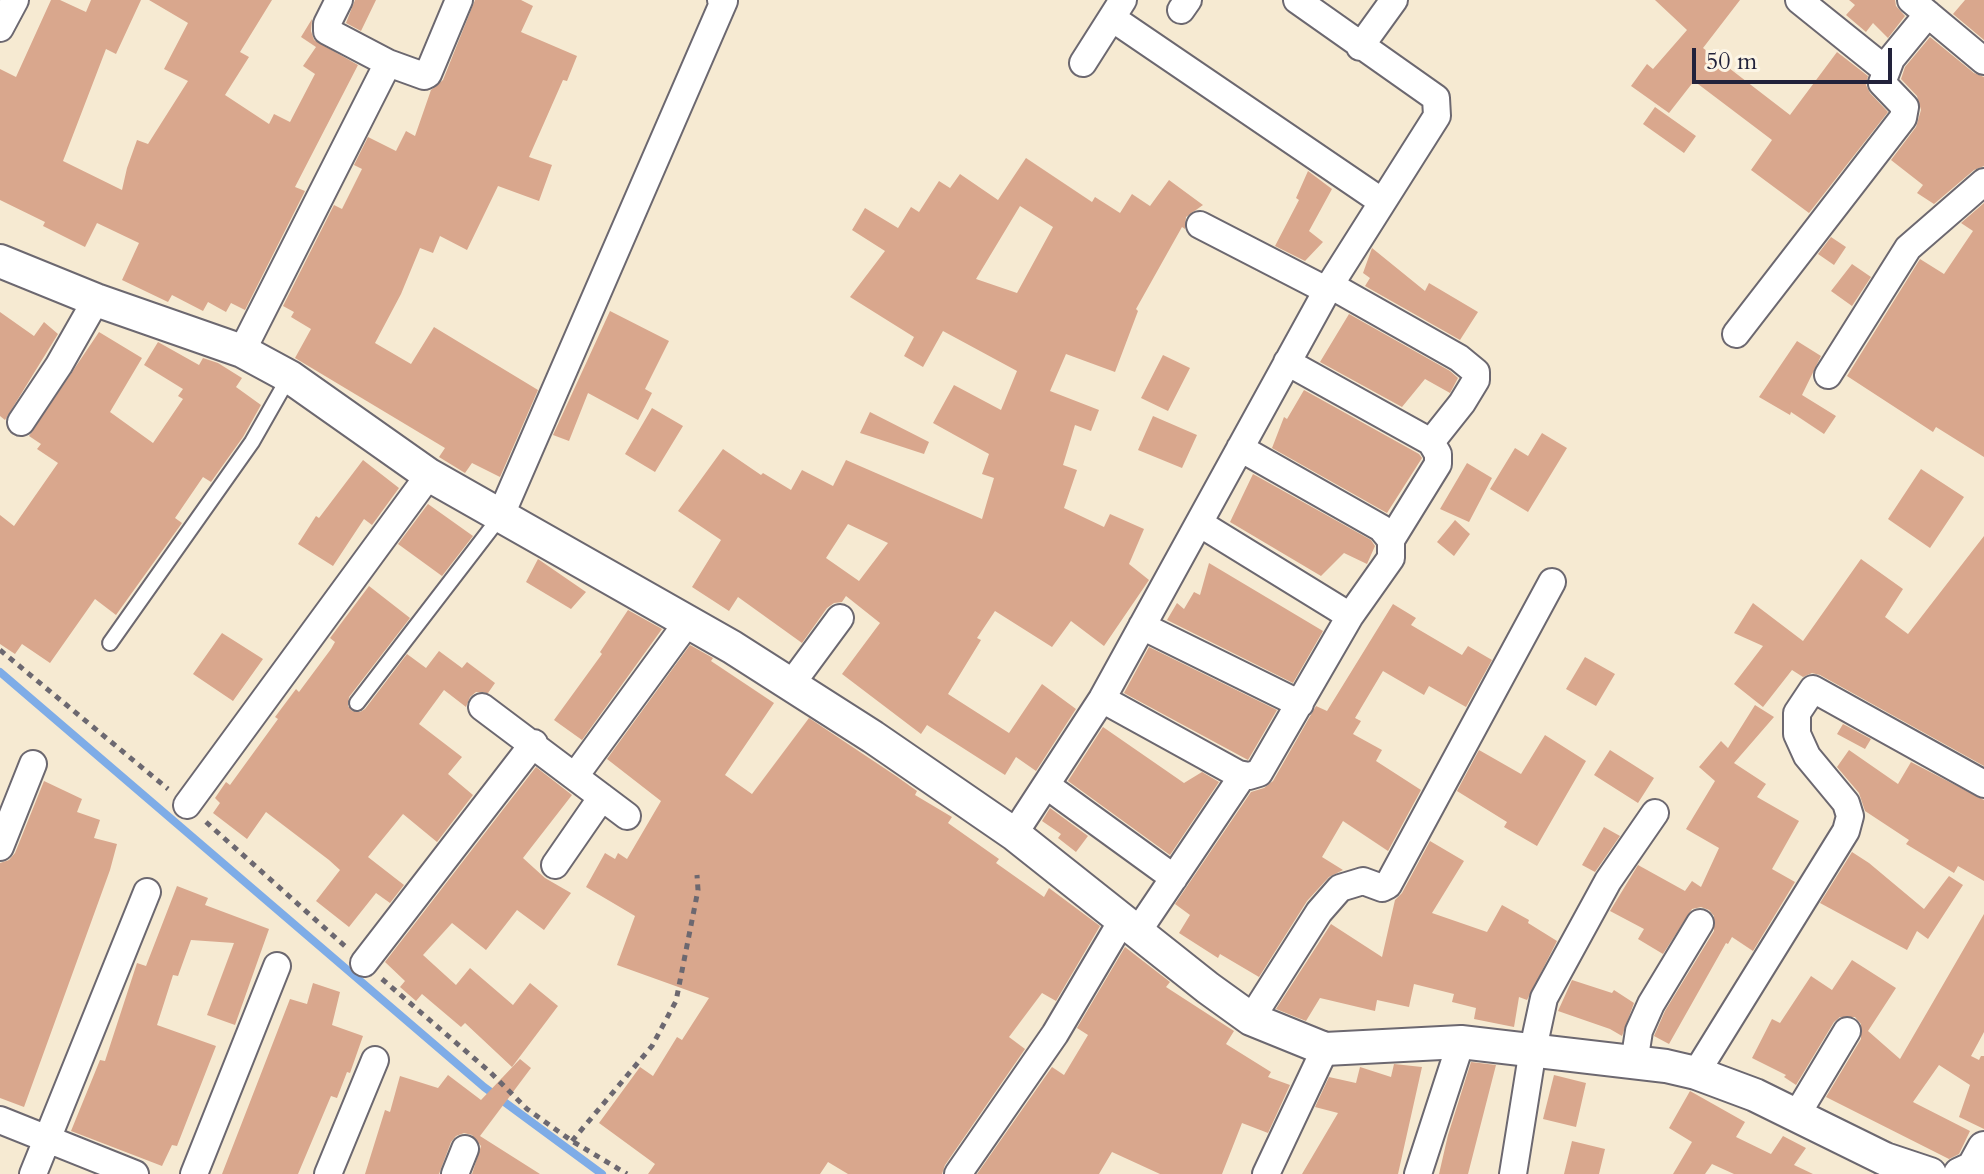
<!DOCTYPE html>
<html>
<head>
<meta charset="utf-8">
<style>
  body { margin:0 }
  #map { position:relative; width:1984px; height:1174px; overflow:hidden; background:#f6ead2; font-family:Cardo,serif }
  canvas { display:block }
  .scale { position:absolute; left:1692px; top:48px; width:200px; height:36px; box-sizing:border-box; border:4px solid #22223b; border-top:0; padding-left:10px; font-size:24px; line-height:28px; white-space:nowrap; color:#22223b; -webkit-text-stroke:6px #fcf5e5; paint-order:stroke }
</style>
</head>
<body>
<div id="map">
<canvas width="1984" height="1174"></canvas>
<div class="scale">50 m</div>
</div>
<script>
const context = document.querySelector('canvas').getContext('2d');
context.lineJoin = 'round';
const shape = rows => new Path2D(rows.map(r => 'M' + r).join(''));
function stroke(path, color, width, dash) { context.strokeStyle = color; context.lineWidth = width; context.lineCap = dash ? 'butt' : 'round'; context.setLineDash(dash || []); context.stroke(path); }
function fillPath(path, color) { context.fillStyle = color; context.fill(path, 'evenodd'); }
stroke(shape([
  [0,672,484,1087,602,1174]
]), '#7eace7', 8);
fillPath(shape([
  [51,0,60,0,86,12,91,0,141,0,116,54,106,49,63,161,122,190,127,168,137,140,148,144,188,81,164,69,188,23,149,0,272,0,240,52,249,57,225,95,269,124,274,114,290,122,315,74,303,66,316,47,301,37,312,19,311,31,314,40,358,65,295,187,305,191,245,310,231,303,226,312,208,302,203,311,172,295,168,302,122,280,139,243,97,223,85,247,43,226,45,222,0,200,0,69,16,77],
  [355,0,376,0,361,31,346,23],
  [475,0,521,0,533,6,521,32,577,56,567,81,563,80,529,157,552,165,539,201,498,186,467,250,440,236,433,253,420,248,401,294,375,343,411,364,434,327,538,390,500,477,472,463,465,473,439,457,445,448,295,358,311,329,291,317,294,312,283,306,334,205,342,209,362,169,354,165,368,137,396,151,406,131,415,136,431,90,443,80],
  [1655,0,1740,0,1703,48,1790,115,1837,52,1868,76,1866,85,1870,93,1888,112,1809,213,1751,170,1772,140,1694,81,1669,113,1631,86,1647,64,1653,69,1687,30],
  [1849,0,1895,0,1896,6,1905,16,1888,38,1873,23,1866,32,1846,15,1855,5],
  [1965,0,1984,0,1984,40,1953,14],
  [1930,37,1974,73,1984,77,1984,166,1974,170,1934,204,1917,193,1923,185,1891,160,1916,127,1921,110,1917,96,1901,79,1905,67],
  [1655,107,1696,136,1684,153,1643,124],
  [1026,158,1092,202,1095,197,1120,213,1132,194,1150,206,1169,180,1203,205,1186,217,1185,229,1182,227,1136,309,1138,311,1115,372,1066,354,1050,391,1099,410,1091,431,1075,425,1063,465,1077,470,1064,508,1104,527,1110,514,1144,529,1129,564,1149,580,1104,646,1071,621,1052,647,995,611,977,638,981,640,948,694,1009,733,1042,684,1076,709,1036,771,1016,757,1005,775,927,725,921,734,842,674,880,623,846,596,842,602,834,603,827,608,802,643,738,597,729,611,692,587,721,540,678,511,723,449,761,475,763,473,791,490,802,470,833,486,846,460,982,519,994,478,982,474,989,454,933,423,954,385,1001,410,1017,371,943,331,923,367,904,356,914,337,850,297,885,251,852,230,865,208,898,228,911,207,919,212,939,181,950,188,960,174,998,200],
  [1020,206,1053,227,1017,293,976,279],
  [848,524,888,543,859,581,826,558],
  [1308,171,1332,189,1309,231,1323,242,1305,261,1275,246,1299,200,1296,198],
  [1984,203,1984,457,1936,427,1933,432,1847,376,1920,259,1944,274,1973,231,1961,223],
  [1831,237,1846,247,1834,265,1818,254],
  [1372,248,1425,291,1429,283,1478,312,1460,340,1365,286,1370,278,1363,273],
  [1852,264,1871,277,1852,306,1831,291],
  [610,311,669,341,645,389,652,393,638,420,588,393,569,441,553,435],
  [0,312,34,336,44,322,58,334,5,420,0,416],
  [1349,314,1450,371,1458,378,1450,393,1425,379,1402,407,1320,362],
  [99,332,142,358,110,412,153,443,183,399,178,396,183,389,144,365,158,342,199,365,203,358,218,363,242,378,236,387,261,405,243,437,211,482,203,477,175,518,182,523,116,615,95,599,50,663,22,644,15,654,0,644,0,515,14,526,58,463,37,449,41,444,29,436],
  [1797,341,1821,356,1802,395,1836,416,1824,434,1791,412,1790,415,1759,397],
  [1163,355,1190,368,1168,411,1141,398],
  [1304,390,1419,454,1422,458,1387,513,1272,448,1284,417,1287,419],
  [652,408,683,426,655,472,625,454],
  [870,412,929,442,924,454,860,433],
  [1153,416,1197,435,1182,468,1138,450],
  [1542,433,1567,448,1528,512,1490,489,1515,448,1528,456],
  [363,460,399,488,372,525,364,519,333,566,298,544,316,516,319,518],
  [1467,463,1492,478,1469,522,1440,509],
  [1921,469,1964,497,1930,548,1888,519],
  [1253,474,1371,540,1375,546,1367,564,1344,553,1321,576,1230,522],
  [428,504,473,536,442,576,398,544],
  [1455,520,1470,534,1454,556,1437,542],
  [1984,536,1984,766,1820,675,1812,673,1803,677,1792,670,1763,707,1734,684,1763,646,1734,633,1753,603,1803,641,1861,559,1903,589,1885,617,1908,634],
  [538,559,586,592,571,609,526,582],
  [1209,563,1323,631,1293,683,1167,620,1177,603,1184,609,1194,592,1200,595],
  [369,586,410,618,349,697,348,706,352,711,360,712,365,709,407,654,426,668,439,651,462,668,467,662,495,683,488,693,476,692,470,697,466,707,444,690,419,724,462,757,448,774,473,795,437,842,403,814,368,857,404,885,390,903,376,893,349,927,316,901,340,870,329,860,266,812,247,839,213,813,220,803,215,798,226,782,230,785,278,719,275,717,296,689,299,692,331,649,335,642,330,638],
  [1393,604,1416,618,1411,625,1462,655,1468,646,1492,660,1466,707,1429,686,1424,695,1383,671,1355,718,1361,721,1353,734,1382,750,1376,761,1421,790,1388,851,1343,821,1322,857,1343,870,1329,877,1307,901,1259,977,1220,954,1218,958,1179,933,1190,915,1175,904,1251,792,1264,788,1273,781,1316,706,1327,711],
  [628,610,662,629,582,740,554,720,602,654,600,652],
  [222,633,263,659,233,701,193,674],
  [690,645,713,658,711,661,774,703,725,775,752,794,809,718,896,776,917,791,915,795,952,817,948,823,999,859,996,863,1044,897,1049,888,1100,926,1056,1001,1042,993,1009,1037,1025,1049,945,1165,942,1174,848,1174,828,1162,820,1174,648,1174,655,1164,599,1123,640,1067,653,1076,677,1037,682,1040,709,998,617,965,635,916,586,887,605,853,615,859,618,853,627,859,661,801,607,759],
  [1149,647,1277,710,1248,760,1124,693],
  [1585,657,1615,674,1596,706,1566,689],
  [1755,705,1774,717,1734,763,1766,784,1757,797,1799,821,1772,869,1795,882,1753,951,1732,937,1728,944,1726,943,1669,1044,1654,1036,1665,1011,1714,931,1714,916,1709,910,1701,907,1692,909,1663,954,1638,939,1644,929,1610,911,1638,865,1685,891,1692,881,1701,887,1719,848,1686,829,1715,781,1699,767,1721,741,1728,748],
  [1843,724,1871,739,1865,749,1837,734],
  [1103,727,1184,783,1202,772,1219,782,1170,855,1068,781],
  [1545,735,1586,761,1537,846,1504,827,1507,822,1457,791,1479,750,1521,774],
  [1610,750,1654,778,1638,803,1594,775],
  [1849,750,1898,784,1911,762,1984,800,1984,881,1958,866,1954,873,1906,844,1909,840,1865,811,1859,793,1837,767],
  [536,767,572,795,523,858,545,878,571,893,544,930,517,910,486,950,452,923,423,955,456,985,470,968,513,1005,530,983,558,1006,512,1067,465,1023,461,1027,422,994,416,1001,400,987,405,981,385,962],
  [44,781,82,799,77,812,100,820,94,838,117,844,110,870,24,1107,0,1098,0,863,9,860,15,853],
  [1050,808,1088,836,1076,852,1058,838,1061,834,1042,821],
  [1604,827,1620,836,1595,872,1582,865],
  [1430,841,1464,861,1432,913,1487,932,1502,905,1529,920,1528,923,1557,941,1527,1000,1519,997,1514,1027,1474,1019,1476,1008,1452,1002,1454,994,1414,984,1409,1007,1377,1000,1375,1011,1320,998,1306,1021,1276,1009,1331,924,1382,957,1395,900,1402,893],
  [1852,852,1869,863,1924,909,1949,876,1963,885,1928,939,1917,931,1907,950,1820,903],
  [177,886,208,898,205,905,269,929,235,1025,207,1015,234,943,191,940,178,976,173,975,157,1025,216,1046,177,1146,172,1145,162,1166,71,1131,100,1060,105,1061,137,963,146,966],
  [1984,914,1984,1032,1971,1056,1979,1060,1981,1056,1984,1056,1984,1129,1959,1117,1970,1085,1939,1065,1913,1102,1970,1131,1959,1154,1949,1159,1826,1097,1861,1039,1861,1024,1855,1017,1840,1017,1834,1022,1796,1085,1784,1077,1786,1075,1752,1058,1772,1019,1780,1023,1811,976,1832,990,1852,960,1896,988,1868,1031,1900,1059],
  [1125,947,1170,982,1166,987,1234,1031,1226,1044,1271,1072,1268,1077,1290,1085,1268,1133,1242,1123,1222,1174,1160,1174,1112,1152,1099,1174,977,1174,1052,1067,1064,1075,1088,1035,1077,1028],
  [1572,980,1612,993,1614,990,1634,1003,1622,1036,1610,1029,1558,1011],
  [313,983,340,992,332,1025,363,1036,350,1073,347,1072,337,1098,331,1096,298,1174,222,1174,290,999,307,1004],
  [520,1059,531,1068,480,1136,540,1174,472,1174,481,1146,472,1135,464,1133,456,1136,451,1142,439,1174,365,1174,385,1110,390,1112,400,1076,438,1088,448,1075,481,1100],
  [1471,1062,1496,1065,1468,1174,1439,1174,1448,1135],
  [1394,1064,1422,1067,1398,1174,1302,1174,1338,1113,1315,1107,1329,1077,1356,1083,1360,1067,1391,1077],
  [1554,1075,1586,1083,1576,1127,1543,1119],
  [1690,1091,1745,1122,1736,1137,1771,1154,1783,1136,1806,1148,1794,1165,1813,1174,1734,1174,1712,1164,1705,1174,1673,1174,1692,1142,1669,1128],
  [1572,1141,1605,1149,1599,1174,1564,1174]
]), '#d9a78d');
const service = shape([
  [110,643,252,442,289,377],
  [357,703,500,517]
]);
const minor = shape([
  [1799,0,1886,70],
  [1911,0,1984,61],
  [1181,10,1188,0],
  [1112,18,1381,201],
  [0,28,15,0],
  [1360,47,1394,0],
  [388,63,424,76,428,74,459,0],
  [1083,63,1123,0],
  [1200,225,1328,291],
  [1736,334,1903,118,1905,107,1882,83,1891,59,1928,14],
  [242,351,388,63,327,31,327,24,339,0],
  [1287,362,1431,442,1462,403,1476,380,1476,372,1459,358,1330,285],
  [1828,375,1908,248,1984,182],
  [21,422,59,365,96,300],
  [500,517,724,1,721,0],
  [1199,523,1350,616],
  [1391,540,1438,464,1438,454,1431,442],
  [1142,626,1300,704],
  [792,683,840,618],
  [1102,699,1238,774,1249,776,1259,773,1350,616,1391,558,1391,540,1381,528,1240,448],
  [482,707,627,816],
  [575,776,687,623],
  [1046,785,1174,878],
  [187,805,429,475],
  [1014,834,1102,699,1330,285,1437,116,1436,98,1297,0],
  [0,847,33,764],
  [555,865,602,797],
  [1138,931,1243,775],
  [364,963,534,743],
  [1251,1019,1319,912,1340,888,1363,881,1382,888,1388,885,1552,582],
  [1634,1063,1639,1031,1651,1004,1700,923],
  [1696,1073,1846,831,1850,816,1846,803,1807,756,1797,734,1797,713,1813,689,1984,784],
  [1796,1116,1847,1031],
  [0,1120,135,1174],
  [33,1174,147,892],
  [194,1174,277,966],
  [328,1174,375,1060],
  [455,1174,465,1149],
  [958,1174,1055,1034,1123,919],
  [1266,1174,1325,1049],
  [1418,1174,1461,1042],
  [1513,1174,1533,1049,1544,998,1608,881,1655,813]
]);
const tertiary = shape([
  [0,261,96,300,242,351,290,377,429,475,732,647,873,737,1014,834,1208,988,1251,1019,1325,1049,1461,1042,1666,1066,1696,1073,1755,1095,1885,1159,1930,1174],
  [1960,1174,1973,1168,1984,1148]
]);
stroke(service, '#6c6870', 18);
stroke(minor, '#6c6870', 30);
stroke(tertiary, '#6c6870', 36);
stroke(shape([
  [0,650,168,789],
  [206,822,347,948],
  [382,979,490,1072,527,1109,572,1141,627,1174],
  [572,1141,652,1046,676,1001,698,890,697,875]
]), '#6c6870', 5, [6, 6]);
stroke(service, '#fff', 14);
stroke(minor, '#fff', 26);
stroke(tertiary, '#fff', 32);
</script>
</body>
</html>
